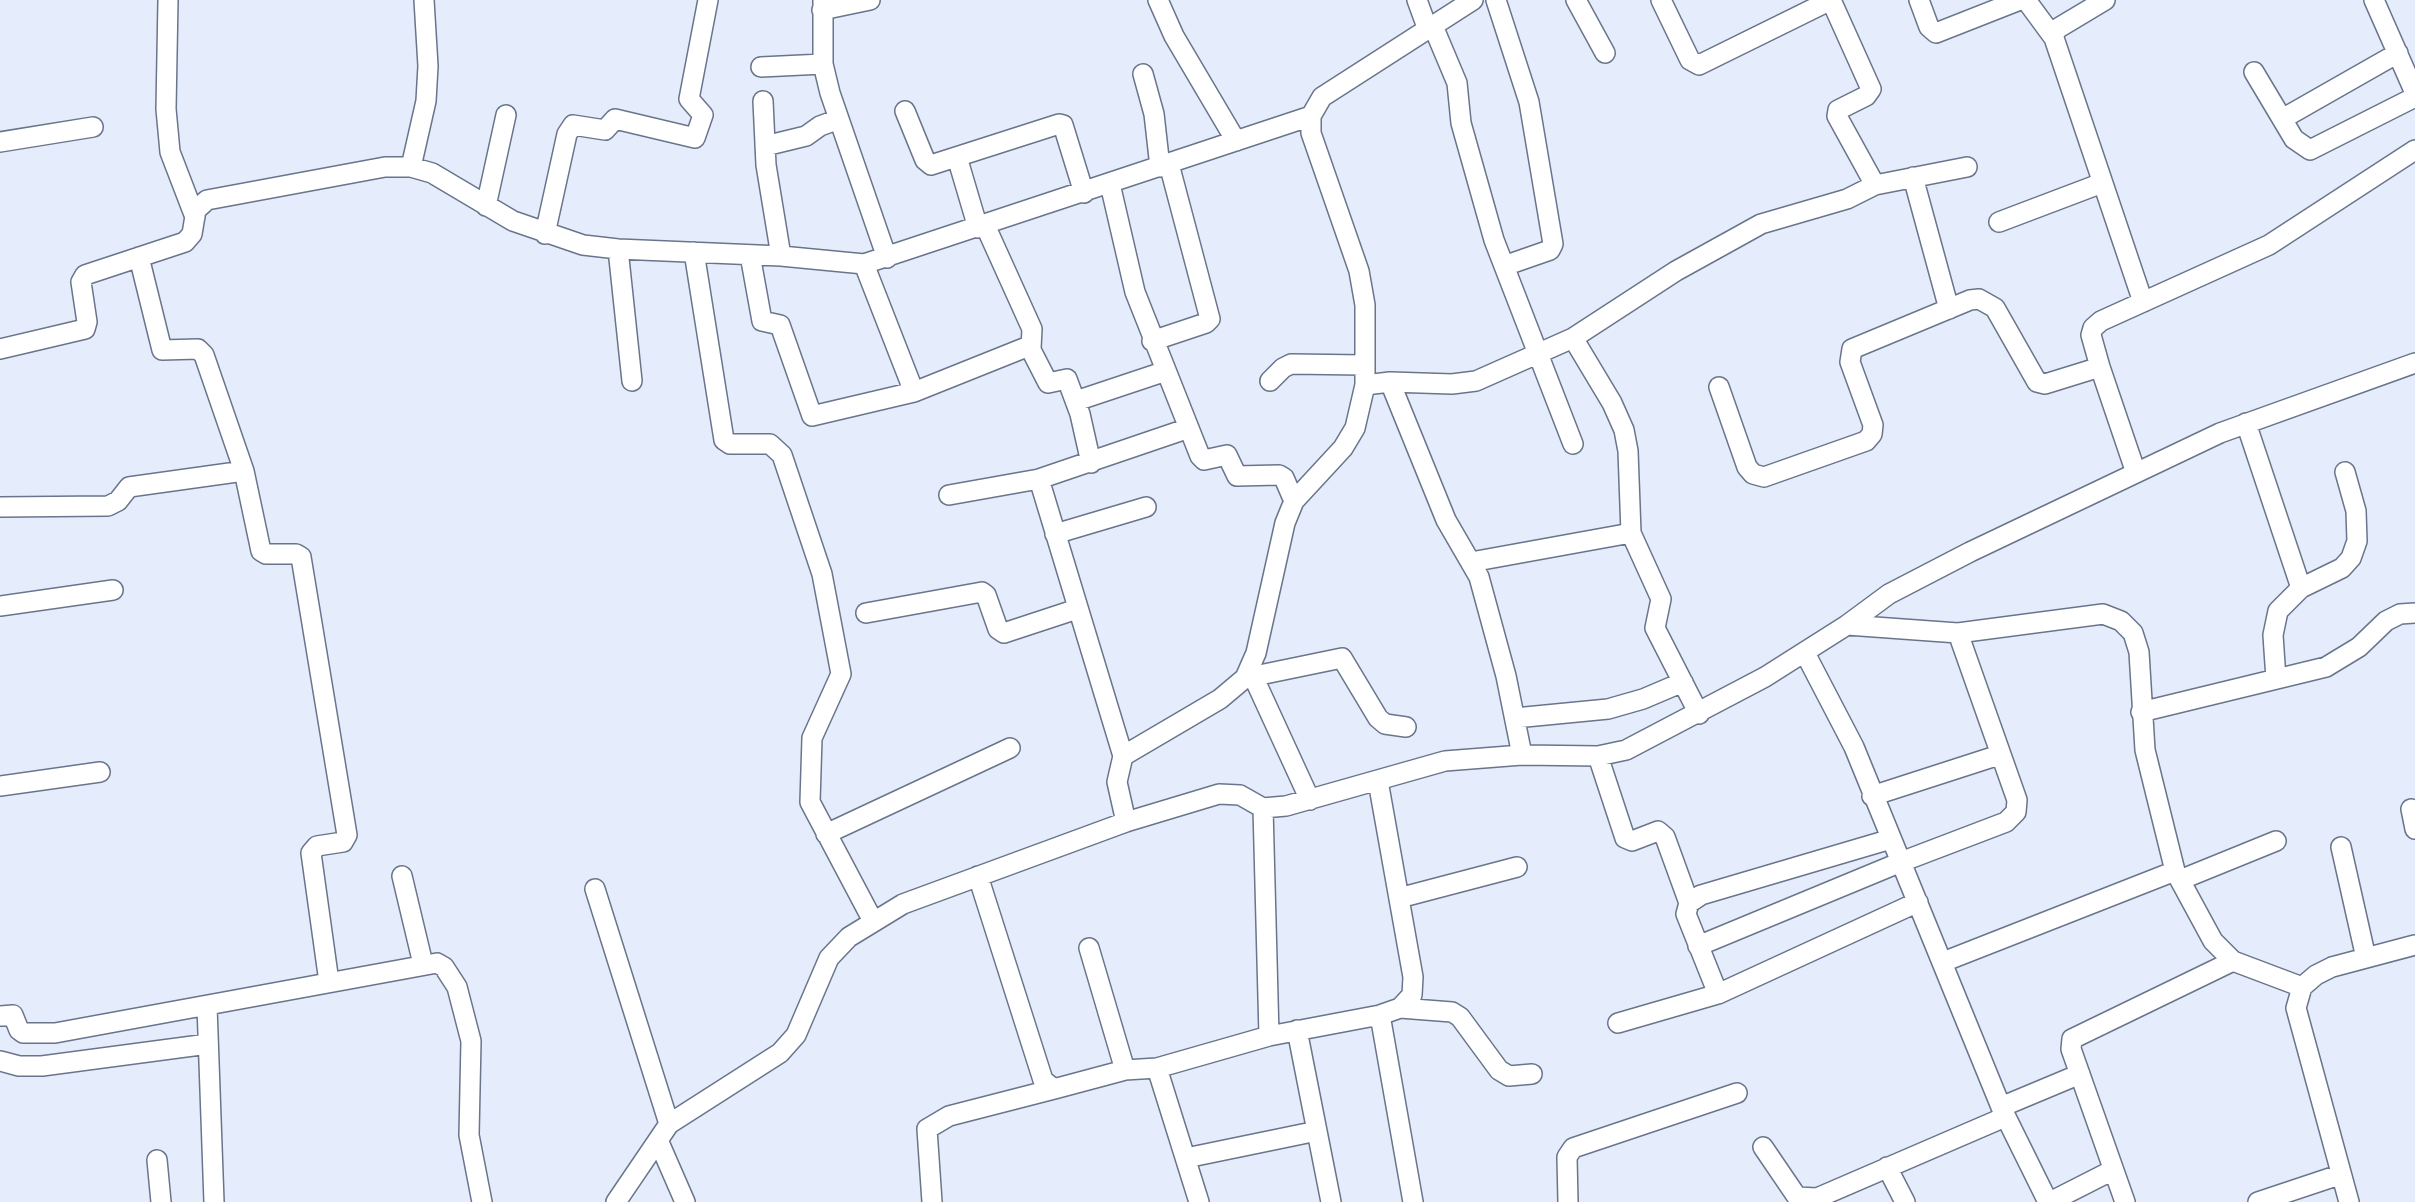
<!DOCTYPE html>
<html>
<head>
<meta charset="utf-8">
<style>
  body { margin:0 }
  canvas { display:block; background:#e5edfc }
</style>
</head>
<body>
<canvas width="2415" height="1202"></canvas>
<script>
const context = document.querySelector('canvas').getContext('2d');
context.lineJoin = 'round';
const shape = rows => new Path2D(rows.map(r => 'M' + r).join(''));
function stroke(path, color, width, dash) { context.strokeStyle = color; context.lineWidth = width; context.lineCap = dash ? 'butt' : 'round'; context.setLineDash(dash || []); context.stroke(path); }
const minor = shape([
  [168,0,166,109,170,152,195,217],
  [823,0,823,64,830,93,887,258],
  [1158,0,1174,36,1236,141],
  [1417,0,1428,30],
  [1496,0,1529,102,1553,244,1550,250,1504,266],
  [1576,0,1605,53],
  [1661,0,1690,60,1699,65,1831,0,1871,89,1866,96,1838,110,1837,116,1875,185],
  [1919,0,1929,27,1936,33,2020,0],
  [2026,0,2054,38],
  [2105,0,2055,30,2054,38,2143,302],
  [2374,0,2415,93],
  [822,10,870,0],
  [1433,26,1457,83,1461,123,1494,240,1573,444],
  [761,67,823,64],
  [2254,72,2294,139,2310,150,2415,97],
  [1143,74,1154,114,1160,167],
  [763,101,766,165,781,256],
  [905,111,925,160,931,165,1059,124,1063,125,1084,193],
  [2282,119,2398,53],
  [0,142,93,127],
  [765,146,806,136,820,126,839,119],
  [957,157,978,228],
  [411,167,426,101,428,66,424,0],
  [1913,177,1949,309],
  [1110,184,1135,292,1200,456,1204,460,1227,455,1237,476,1279,475,1284,478,1294,501],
  [486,206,506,115],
  [1999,222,2102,183],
  [985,225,1032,329,1031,348],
  [545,234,567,134,573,125,605,130,615,119,695,138,703,115,689,99,708,0],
  [618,249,632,381],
  [694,252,724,440,730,444,770,444,782,455,822,574,841,674,812,738,810,802,873,921],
  [750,255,762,321,780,325,812,416,914,392,1029,346,1048,383,1067,379,1080,414,1091,463],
  [139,257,162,350,198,349,204,355,244,471,261,551,266,554,296,554,301,557,347,835,343,842,317,846,311,853,329,982],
  [864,264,914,392],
  [1573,338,1612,403,1624,430,1628,451,1631,533,1661,599,1655,628,1699,714],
  [1152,341,1206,323,1210,319,1169,164],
  [0,349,85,329,87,322,81,282,85,275,185,242,192,234,196,210,207,200,385,167,411,167,432,173,513,221,583,245,618,249,781,256,864,264,1311,116],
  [1270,381,1283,368,1291,364,1364,365],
  [1390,382,1446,520,1479,577,1506,676,1522,755],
  [1365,385,1365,305,1359,271,1311,133,1311,116,1322,97,1473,0],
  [1719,387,1747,467,1753,474,1764,477,1866,441,1872,434,1873,425,1850,362,1852,349,1970,300,1979,299,1995,308,2037,382,2045,384,2100,367],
  [1076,401,1166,371],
  [2246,423,2301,588],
  [2136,473,2100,367,2091,335,2093,328,2101,321,2269,245,2415,150],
  [1039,479,1123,756],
  [949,495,1039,479,1189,428],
  [0,507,108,506,118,501,129,487,244,471],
  [1055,534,1146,507],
  [1471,562,1631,533],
  [0,606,113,590],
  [866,613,982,592,986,595,998,629,1004,633,1077,609],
  [1847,625,1958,633,2103,614,2121,621,2133,633,2139,652,2145,750,2175,871,2213,941,2233,961,2302,987],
  [1805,653,1854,747,2001,1107,2048,1202],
  [1253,676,1310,800],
  [1245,678,1342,658,1378,718,1385,724,1406,727],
  [2276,679,2273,635,2278,611,2301,588,2342,568,2351,558,2357,541,2356,511,2345,472],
  [2141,712,2326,667,2359,647,2386,621,2400,614,2415,613],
  [1515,718,1608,709,1643,699,1683,682],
  [1598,756,1625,838,1632,841,1658,831,1665,837,1689,903],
  [0,786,100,772],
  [1872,796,1999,755],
  [1263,808,1269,1036],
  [2411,809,2415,829],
  [1126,822,1117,782,1123,756,1220,699,1245,678,1256,653,1285,523,1294,501,1343,448,1355,428,1365,385,1390,382,1452,384,1476,381,1573,338,1676,271,1761,224,1847,199,1875,185,1967,167],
  [826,834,1010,748],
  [2341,847,2366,958],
  [402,876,423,964],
  [978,876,1043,1080,1054,1089,1125,1070,1157,1068,1199,1202],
  [2180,880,2276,841],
  [595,889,669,1124],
  [1399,898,1517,867],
  [1698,946,1901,862,2006,822,2016,812,2017,800,1958,633],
  [1089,948,1125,1070],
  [1943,962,2175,871],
  [1718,994,1686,914,1689,903,1701,895,1891,839],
  [207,1006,214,1202],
  [1400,1008,1452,1012,1460,1017,1499,1070,1509,1076,1532,1074],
  [1380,1015,1413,1202],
  [0,1016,13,1015,19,1030,23,1033,55,1033,437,963,444,967,457,987,471,1041,469,1135,482,1202],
  [1618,1023,1718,994,1918,902],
  [1297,1030,1331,1202],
  [0,1061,19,1066,42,1066,208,1044],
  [1157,1068,1269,1036,1380,1015,1400,1008,1412,995,1413,977,1378,781],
  [2001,1107,2080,1074],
  [658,1140,685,1202],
  [1763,1147,1797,1197,1817,1198,2005,1117],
  [1186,1158,1317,1131],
  [157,1160,161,1202],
  [1887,1167,1905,1202],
  [616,1202,669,1124,780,1053,796,1035,829,958,849,937,903,904,1126,822,1219,794,1240,795,1263,808,1286,806,1445,761,1522,755,1598,756,1626,750,1765,677,1847,625,1889,594,1970,552,2220,433,2415,363],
  [932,1202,927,1129,949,1116,1054,1089],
  [1568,1202,1567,1157,1573,1148,1737,1093],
  [2050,1202,2113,1170],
  [2125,1202,2071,1049,2072,1039,2233,961],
  [2258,1202,2339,1175],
  [2349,1202,2296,1008,2302,987,2316,975,2332,967,2415,945]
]);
stroke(minor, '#69758b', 22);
stroke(minor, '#fff', 19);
</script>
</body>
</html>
